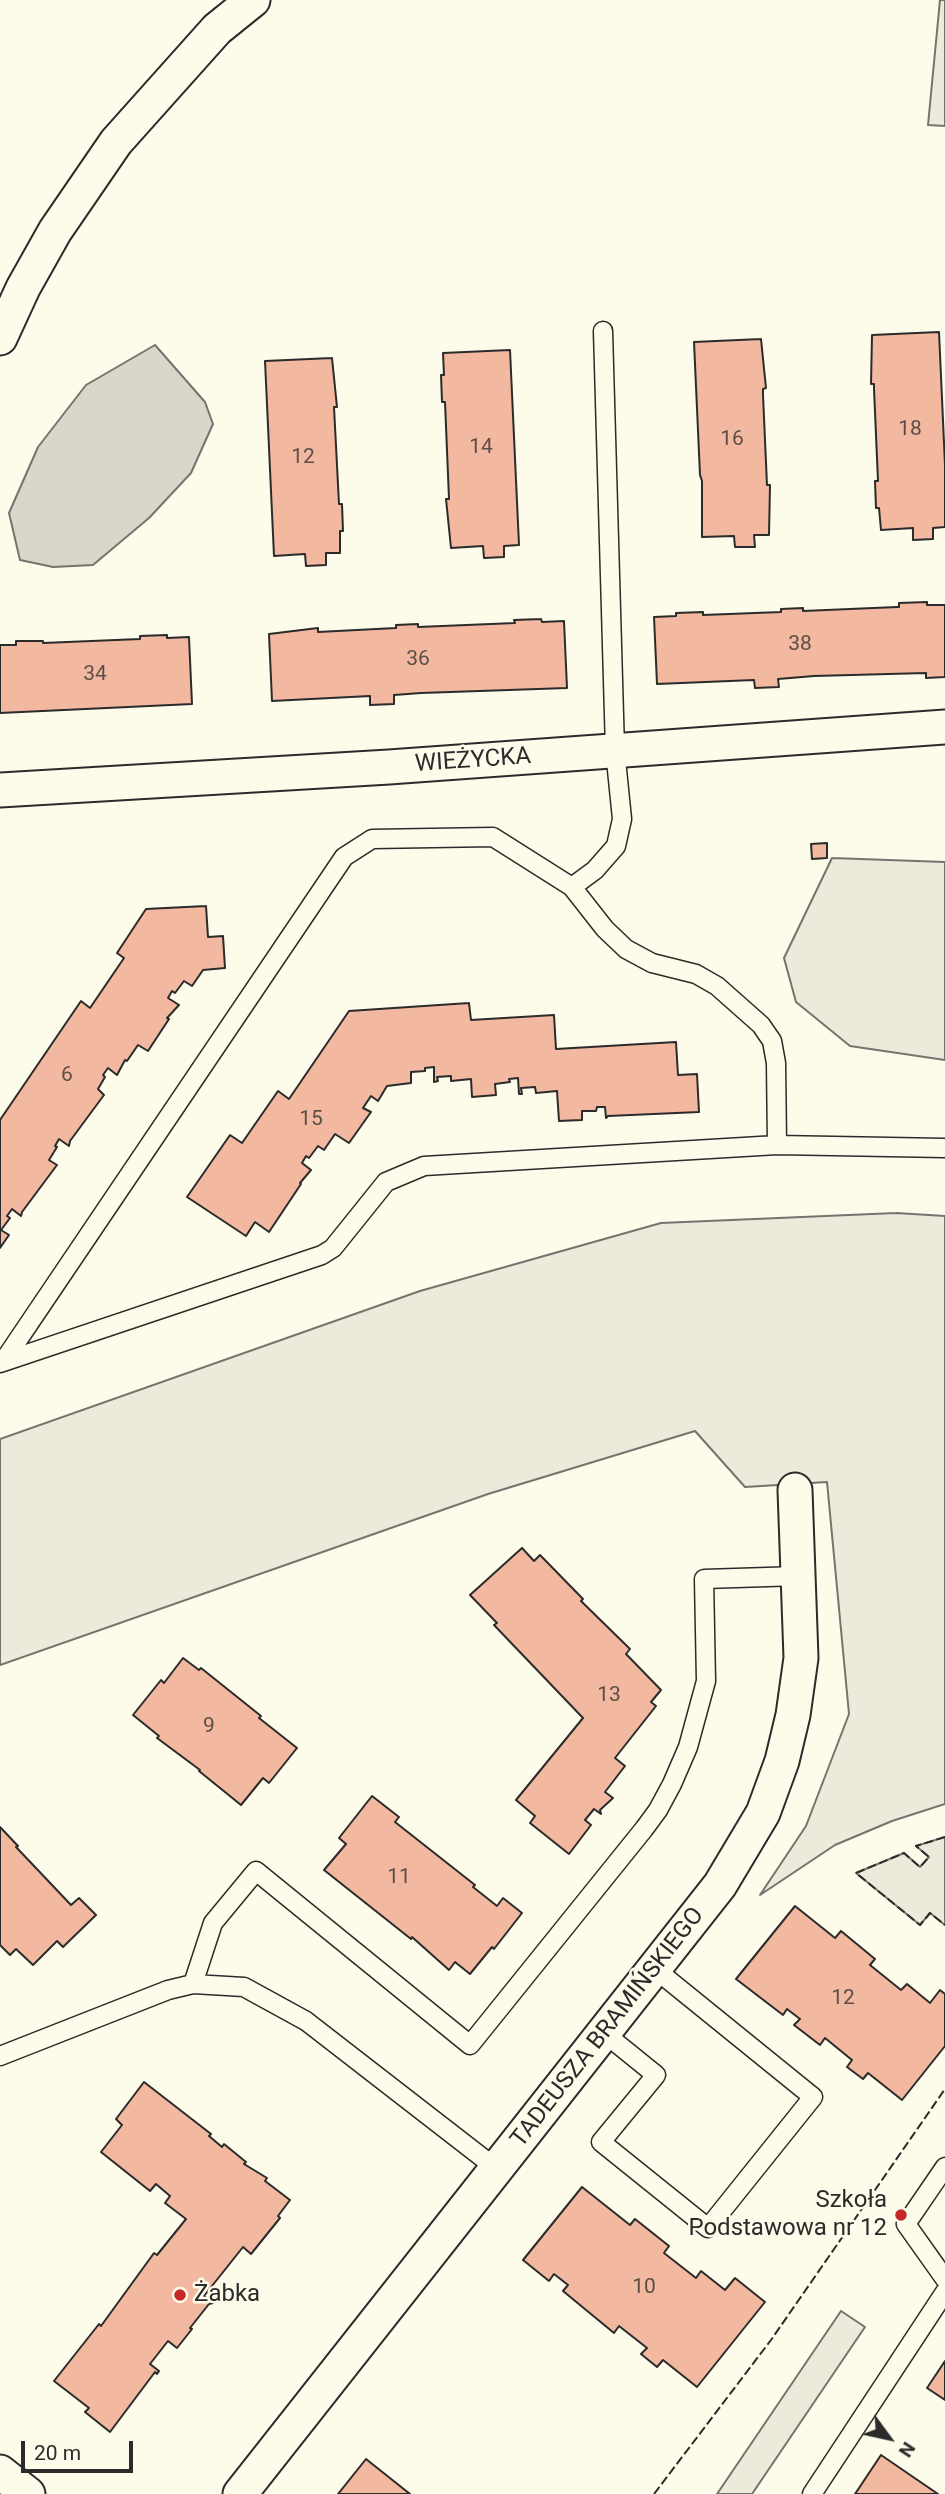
<!DOCTYPE html>
<html>
<head>
<meta charset="utf-8">
<style>
  body { margin:0 }
  #map { position:relative; width:945px; height:2494px; overflow:hidden; background:#fdfbea; font-family:Roboto,sans-serif }
  canvas { display:block }
  .north { position:absolute; left:854px; top:2403px; width:70px; height:70px; -webkit-text-stroke:5px #fdfbea; paint-order:stroke; rotate:123deg; font-size:19px; font-weight:700; line-height:28px; text-align:center; color:#2b2b2b }
  .north::after { content:''; display:block; margin:auto; width:24px; height:32px; background:#2b2b2b; clip-path:polygon(50% 0,100% 100%,50% 72%,0 100%) }
  .scale { position:absolute; left:21px; top:2441px; width:112px; height:32px; box-sizing:border-box; border:4px solid #2b2b2b; border-top:0; padding-left:9px; font-size:21px; line-height:24px; white-space:nowrap; color:#2b2b2b; -webkit-text-stroke:5px #fdfbea; paint-order:stroke }
</style>
</head>
<body>
<div id="map">
<canvas width="945" height="2494"></canvas>
<div class="north">N</div>
<div class="scale">20 m</div>
</div>
<script>
const context = document.querySelector('canvas').getContext('2d');
context.lineJoin = 'round';
function fillPath(path, color) { context.fillStyle = color; context.fill(path, 'evenodd'); }
const shape = rows => new Path2D(rows.map(r => 'M' + r).join(''));
function stroke(path, color, width, dash) { context.strokeStyle = color; context.lineWidth = width; context.lineCap = dash ? 'butt' : 'round'; context.setLineDash(dash || []); context.stroke(path); }
function write(font, color, halo, rows, align = 'center') {
  context.font = font + ' Roboto,sans-serif'; context.lineWidth = 5; context.setLineDash([]); context.textBaseline = 'middle'; context.strokeStyle = halo; context.fillStyle = color; for (const [text, x, y, turn = 0] of rows) {
    context.save(); context.translate(x, y); context.rotate((+turn || 0) * Math.PI / 180); context.textAlign = isNaN(turn) ? turn : align; if (halo) context.strokeText(text, 0, 0); context.fillText(text, 0, 0); context.restore();
  }
}
const green = shape([
  [940,0,945,0,945,126,928,125,940,0],
  [832,858,945,862,945,1060,850,1046,796,1002,784,958,832,858],
  [896,1213,945,1216,945,1804,892,1821,835,1845,760,1895,806,1826,849,1714,827,1482,745,1487,695,1431,488,1494,0,1665,0,1439,420,1291,661,1223,896,1213],
  [945,1837,945,1925,930,1913,920,1925,856,1873,904,1853,920,1867,929,1857,916,1846,945,1837],
  [841,2311,865,2327,752,2494,717,2494,841,2311]
]);
fillPath(green, '#ecebdb');
stroke(green, '#74746e', 2);
const water = shape([
  [155,345,205,402,213,424,191,473,149,518,93,565,53,567,20,560,9,513,38,447,86,385,155,345]
]);
fillPath(water, '#d8d7c9');
stroke(water, '#74746e', 2);
const building = shape([
  [939,332,945,465,945,527,933,528,933,539,913,540,913,528,881,530,879,508,876,508,875,481,878,481,874,389,874,384,871,384,872,335,939,332],
  [761,339,766,388,763,389,763,395,767,485,770,485,769,535,754,535,755,547,735,547,734,536,702,537,702,481,700,475,694,342,761,339],
  [510,350,519,545,504,546,504,557,484,558,483,546,451,548,446,499,449,499,445,402,442,402,441,375,444,375,443,353,510,350],
  [332,358,337,407,334,407,339,504,342,504,343,531,340,531,340,553,326,553,326,565,306,566,305,554,274,556,265,361,332,358],
  [927,602,927,605,945,605,945,677,926,678,926,673,814,676,778,679,779,687,755,688,754,680,657,684,654,617,676,616,676,613,703,612,703,615,781,612,781,609,803,608,803,611,897,607,899,607,899,603,927,602],
  [541,619,542,622,564,621,567,688,421,693,394,695,394,704,370,705,370,696,272,701,269,634,318,628,318,632,396,628,396,625,418,624,418,627,515,623,514,620,541,619],
  [167,635,167,638,189,637,192,704,0,713,0,645,16,645,16,641,43,641,43,643,140,639,140,636,167,635],
  [827,843,827,858,812,859,811,844,827,843],
  [206,906,208,937,223,936,225,968,203,970,192,986,184,981,175,993,172,991,168,998,179,1005,167,1018,169,1019,148,1051,138,1045,127,1061,125,1060,117,1075,108,1068,103,1075,105,1077,98,1089,104,1095,70,1141,69,1146,59,1139,55,1146,57,1147,49,1160,57,1165,22,1212,21,1216,12,1209,7,1216,10,1218,1,1230,9,1235,0,1248,0,1120,81,1001,90,1008,124,958,117,953,146,909,206,906],
  [469,1003,471,1020,554,1015,556,1049,676,1042,678,1075,697,1074,699,1112,608,1116,606,1118,605,1107,597,1107,596,1111,582,1111,582,1120,559,1121,557,1091,536,1093,535,1087,521,1088,522,1094,519,1094,518,1078,509,1079,510,1082,495,1084,496,1095,472,1097,471,1079,451,1081,451,1076,437,1077,438,1081,434,1082,434,1067,425,1068,425,1071,411,1072,411,1083,387,1086,378,1101,371,1096,363,1108,371,1112,349,1143,335,1134,324,1150,318,1146,309,1158,306,1156,302,1163,311,1170,300,1183,301,1184,269,1232,255,1222,246,1236,187,1197,230,1135,242,1143,278,1091,289,1099,349,1011,469,1003],
  [522,1548,534,1561,540,1555,583,1599,581,1601,630,1649,626,1654,661,1690,651,1702,656,1706,615,1758,625,1766,605,1792,613,1798,600,1810,601,1814,594,1809,585,1820,591,1825,569,1854,530,1823,535,1816,516,1800,583,1718,494,1625,497,1623,470,1595,522,1548],
  [183,1658,199,1670,201,1668,261,1716,259,1718,297,1748,269,1783,263,1778,241,1805,199,1771,200,1770,157,1738,159,1736,133,1715,161,1680,164,1683,183,1658],
  [372,1796,399,1817,395,1822,475,1885,473,1887,497,1906,503,1898,522,1913,494,1949,492,1947,470,1974,455,1962,449,1970,412,1937,411,1939,324,1870,346,1844,339,1838,372,1796],
  [0,1827,18,1846,16,1847,71,1905,79,1898,96,1915,63,1947,57,1941,33,1965,16,1949,10,1955,0,1945,0,1827],
  [795,1906,835,1938,841,1931,875,1959,870,1965,901,1990,907,1984,930,2003,940,1990,945,1994,945,2046,902,2100,868,2073,863,2079,847,2067,852,2060,825,2038,820,2045,794,2025,800,2019,787,2009,783,2015,736,1979,795,1906],
  [144,2082,211,2134,209,2136,222,2147,224,2144,246,2162,244,2164,267,2178,265,2181,290,2200,278,2216,280,2218,251,2254,243,2247,204,2296,213,2303,209,2304,190,2328,192,2329,177,2348,168,2341,150,2364,159,2371,157,2374,155,2372,110,2432,85,2412,89,2408,54,2381,99,2324,101,2326,154,2253,157,2255,186,2219,165,2203,170,2196,156,2184,150,2191,101,2152,122,2125,116,2119,144,2082],
  [582,2187,630,2225,635,2219,669,2246,664,2253,696,2278,701,2271,725,2290,735,2278,765,2302,697,2387,663,2360,657,2367,641,2354,647,2348,619,2326,614,2333,563,2291,568,2285,554,2274,549,2281,523,2260,582,2187],
  [945,2361,945,2400,927,2388,945,2361],
  [881,2455,938,2494,855,2494,881,2455],
  [366,2459,410,2494,338,2494,366,2459]
]);
fillPath(building, '#f2b8a0');
stroke(building, '#2b2b2b', 2);
const lane = shape([
  [572,887,595,870,616,846,622,819,615,750,603,331],
  [3,1362,344,857,372,839,493,837,572,887,605,929,626,949,652,963,696,974,717,986,761,1025,772,1041,776,1063,777,1145],
  [0,1363,322,1255,333,1248,386,1182,424,1166,777,1145,945,1148],
  [193,1984,213,1923,256,1871,470,2045,644,1829,658,1810,672,1784,688,1747,706,1681,704,1579,799,1576],
  [604,2033,656,2075,601,2142,708,2228,813,2097,655,1969],
  [0,2056,168,1990,193,1984,244,1987,306,2021,497,2169],
  [945,2167,906,2224,945,2279],
  [812,2494,945,2292]
]);
const street = shape([
  [0,338,23,288,55,231,116,142,217,29,253,0],
  [0,790,389,767,945,727],
  [0,2472,28,2494],
  [240,2494,720,1885,763,1813,782,1761,793,1715,801,1658,795,1490]
]);
stroke(lane, '#2b2b2b', 21);
stroke(street, '#2b2b2b', 37);
stroke(lane, '#fdfbea', 18);
stroke(street, '#fdfbea', 33);
stroke(shape([
  [945,1837,916,1846,929,1857,920,1867,904,1853,856,1873,920,1925,930,1913,945,1925],
  [654,2494,771,2340,945,2089]
]), '#2b2b2b', 2, [9, 3.5]);
for (const [x, y, r, color] of [
  [901,2215,7,"#c62828"],
  [180,2295,7,"#c62828"]
]) { const dot = new Path2D(); dot.arc(x, y, r, 0, 2 * Math.PI); context.fillStyle = color; context.fill(dot); stroke(dot, '#fdfbea', 2.5); }
write('21px', '#5d4e48', null, [
  ["18",910,430],
  ["16",732,440],
  ["14",481,448],
  ["12",303,458],
  ["38",800,645],
  ["36",418,660],
  ["34",95,675],
  ["6",67,1076],
  ["15",311,1120],
  ["13",609,1696],
  ["9",209,1727],
  ["11",399,1878],
  ["12",843,1999],
  ["10",644,2288]
]);
write('24px', '#2b2b2b', '#fdfbea', [
  ["WIEŻYCKA",473,761,-4],
  ["TADEUSZA BRAMIŃSKIEGO",608,2028,-52]
]);
write('24px', '#2b2b2b', '#fdfbea', [
  ["Szkoła",887,2201],
  ["Podstawowa nr 12",887,2229],
  ["Żabka",194,2295,"left"]
], 'right');
</script>
</body>
</html>
